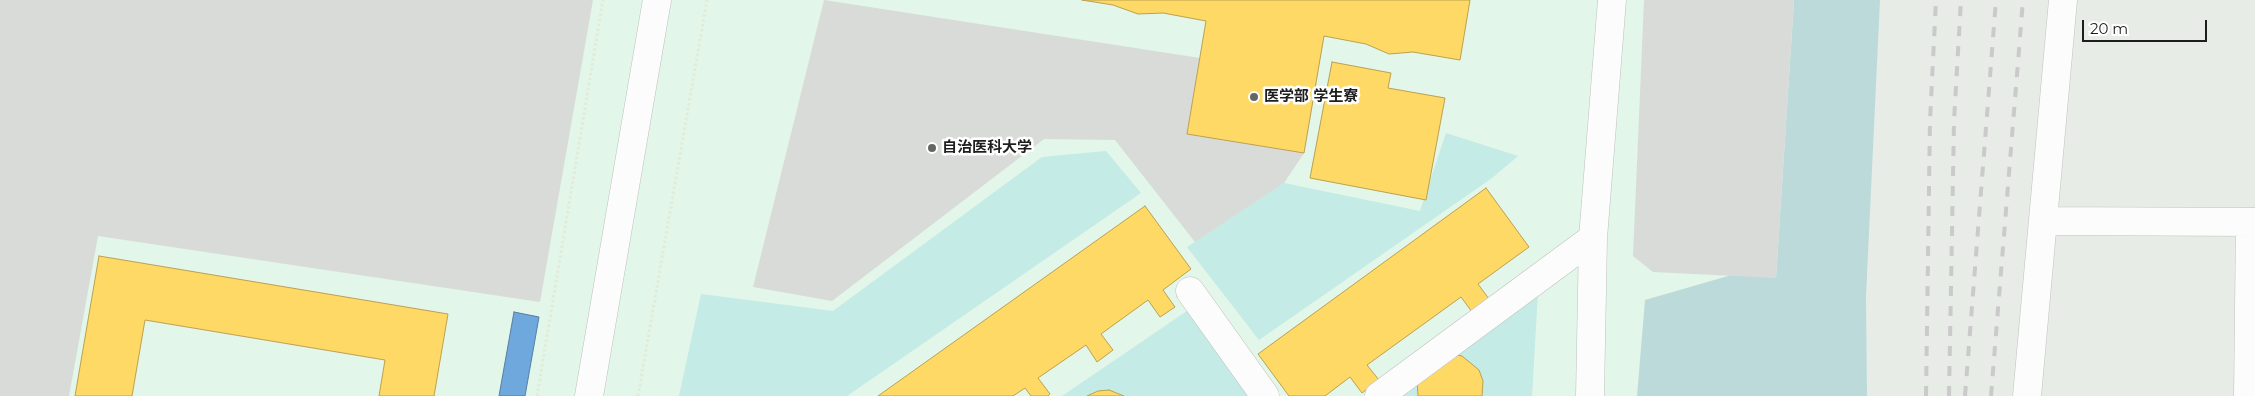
<!DOCTYPE html>
<html>
<head>
<meta charset="utf-8">
<style>
  body { margin:0 }
  #map { position:relative; width:2255px; height:396px; overflow:hidden; background:#e7ece7; font-family:Montserrat,sans-serif }
  canvas { display:block }
  .scale { position:absolute; left:2082px; top:20px; width:125px; height:22px; box-sizing:border-box; border:2px solid #1e1e1e; border-top:0; padding-left:6px; font-size:15px; line-height:18px; white-space:nowrap; color:#1e1e1e; -webkit-text-stroke:4px #fff; paint-order:stroke }
</style>
</head>
<body>
<div id="map">
<canvas width="2255" height="396"></canvas>
<div class="scale">20 m</div>
</div>
<script>
const context = document.querySelector('canvas').getContext('2d');
context.lineJoin = 'round';
function fillPath(path, color) { context.fillStyle = color; context.fill(path, 'evenodd'); }
const shape = rows => new Path2D(rows.map(r => 'M' + r).join(''));
function stroke(path, color, width, dash) { context.strokeStyle = color; context.lineWidth = width; context.lineCap = dash ? 'butt' : 'round'; context.setLineDash(dash || []); context.stroke(path); }
function write(font, color, halo, rows, align = 'center') {
  context.font = font + ' Montserrat,"Noto Sans JP",sans-serif'; context.lineWidth = 5; context.setLineDash([]); context.textBaseline = 'middle'; context.strokeStyle = halo; context.fillStyle = color; for (const [text, x, y, turn = 0] of rows) {
    context.save(); context.translate(x, y); context.rotate((+turn || 0) * Math.PI / 180); context.textAlign = isNaN(turn) ? turn : align; if (halo) context.strokeText(text, 0, 0); context.fillText(text, 0, 0); context.restore();
  }
}
fillPath(shape([
  [0,0,1861,0,1867,396,0,396]
]), '#e2f6e9');
fillPath(shape([
  [1446,133,1518,156,1492,178,1259,340,1187,247,1284,183,1420,211],
  [1106,151,1141,193,847,396,679,396,701,294,833,311,1042,157],
  [1538,292,1532,396,1396,396],
  [1187,311,1249,396,1062,396]
]), '#c4ebe5');
fillPath(shape([
  [1794,0,1880,0,1866,296,1867,396,1637,396,1645,300,1735,274,1776,278]
]), '#bcdada');
fillPath(shape([
  [0,0,593,0,540,302,98,236,69,396,0,396],
  [824,0,1200,58,1187,133,1304,153,1284,183,1195,242,1115,140,1044,139,832,301,753,287],
  [1644,0,1794,0,1776,278,1653,272,1633,256]
]), '#d9dbd9');
const homes = shape([
  [1082,0,1470,0,1460,60,1413,52,1389,54,1366,44,1324,36,1304,153,1187,134,1206,21,1163,13,1138,14,1113,5,1082,0],
  [1332,62,1391,73,1388,88,1445,98,1426,200,1310,178,1332,62],
  [1486,188,1529,247,1478,284,1489,299,1472,312,1461,297,1367,365,1379,380,1362,393,1350,377,1325,396,1289,396,1258,354,1486,188],
  [1145,206,1191,269,1163,290,1175,307,1160,317,1148,300,1101,334,1113,350,1097,362,1086,345,1038,378,1050,394,1048,396,1031,396,1025,388,1013,396,878,396,1145,206],
  [99,256,448,314,434,396,379,396,385,360,145,320,132,396,75,396,99,256],
  [1451,354,1462,356,1479,370,1483,381,1482,396,1418,396,1417,379,1451,354],
  [1109,390,1124,396,1087,396,1098,391,1109,390]
]);
fillPath(homes, '#ffd966');
stroke(homes, '#bca150', 1);
const schools = shape([
  [514,312,539,317,525,396,499,396,514,312]
]);
fillPath(schools, '#6fa8dc');
stroke(schools, '#577fa3', 1);
const minor = shape([
  [2043,221,2255,222],
  [1190,291,1265,396],
  [589,396,657,0],
  [1379,396,1593,238],
  [1590,396,1593,238,1612,0],
  [2027,396,2063,0],
  [2248,396,2250,222]
]);
stroke(minor, '#bfc2bf', 29);
stroke(shape([
  [537,396,603,0],
  [638,396,707,0]
]), '#e2ebd8', 3, [2.5, 2.5]);
stroke(minor, '#fbfcfb', 28);
stroke(shape([
  [1926,396,1930,121,1936,0],
  [1949,396,1954,121,1961,0],
  [1965,396,1996,0],
  [1991,396,2023,0]
]), '#c9cac9', 4, [10, 10]);
for (const [x, y, r, color] of [
  [1254,97,5,"#646664"],
  [932,148,5,"#646664"]
]) { const dot = new Path2D(); dot.arc(x, y, r, 0, 2 * Math.PI); context.fillStyle = color; context.fill(dot); stroke(dot, '#fff', 2); }
write('bold 15px', '#1e1e1e', '#fff', [
  ["医学部 学生寮",1264,97],
  ["自治医科大学",942,148]
], 'left');
</script>
</body>
</html>
